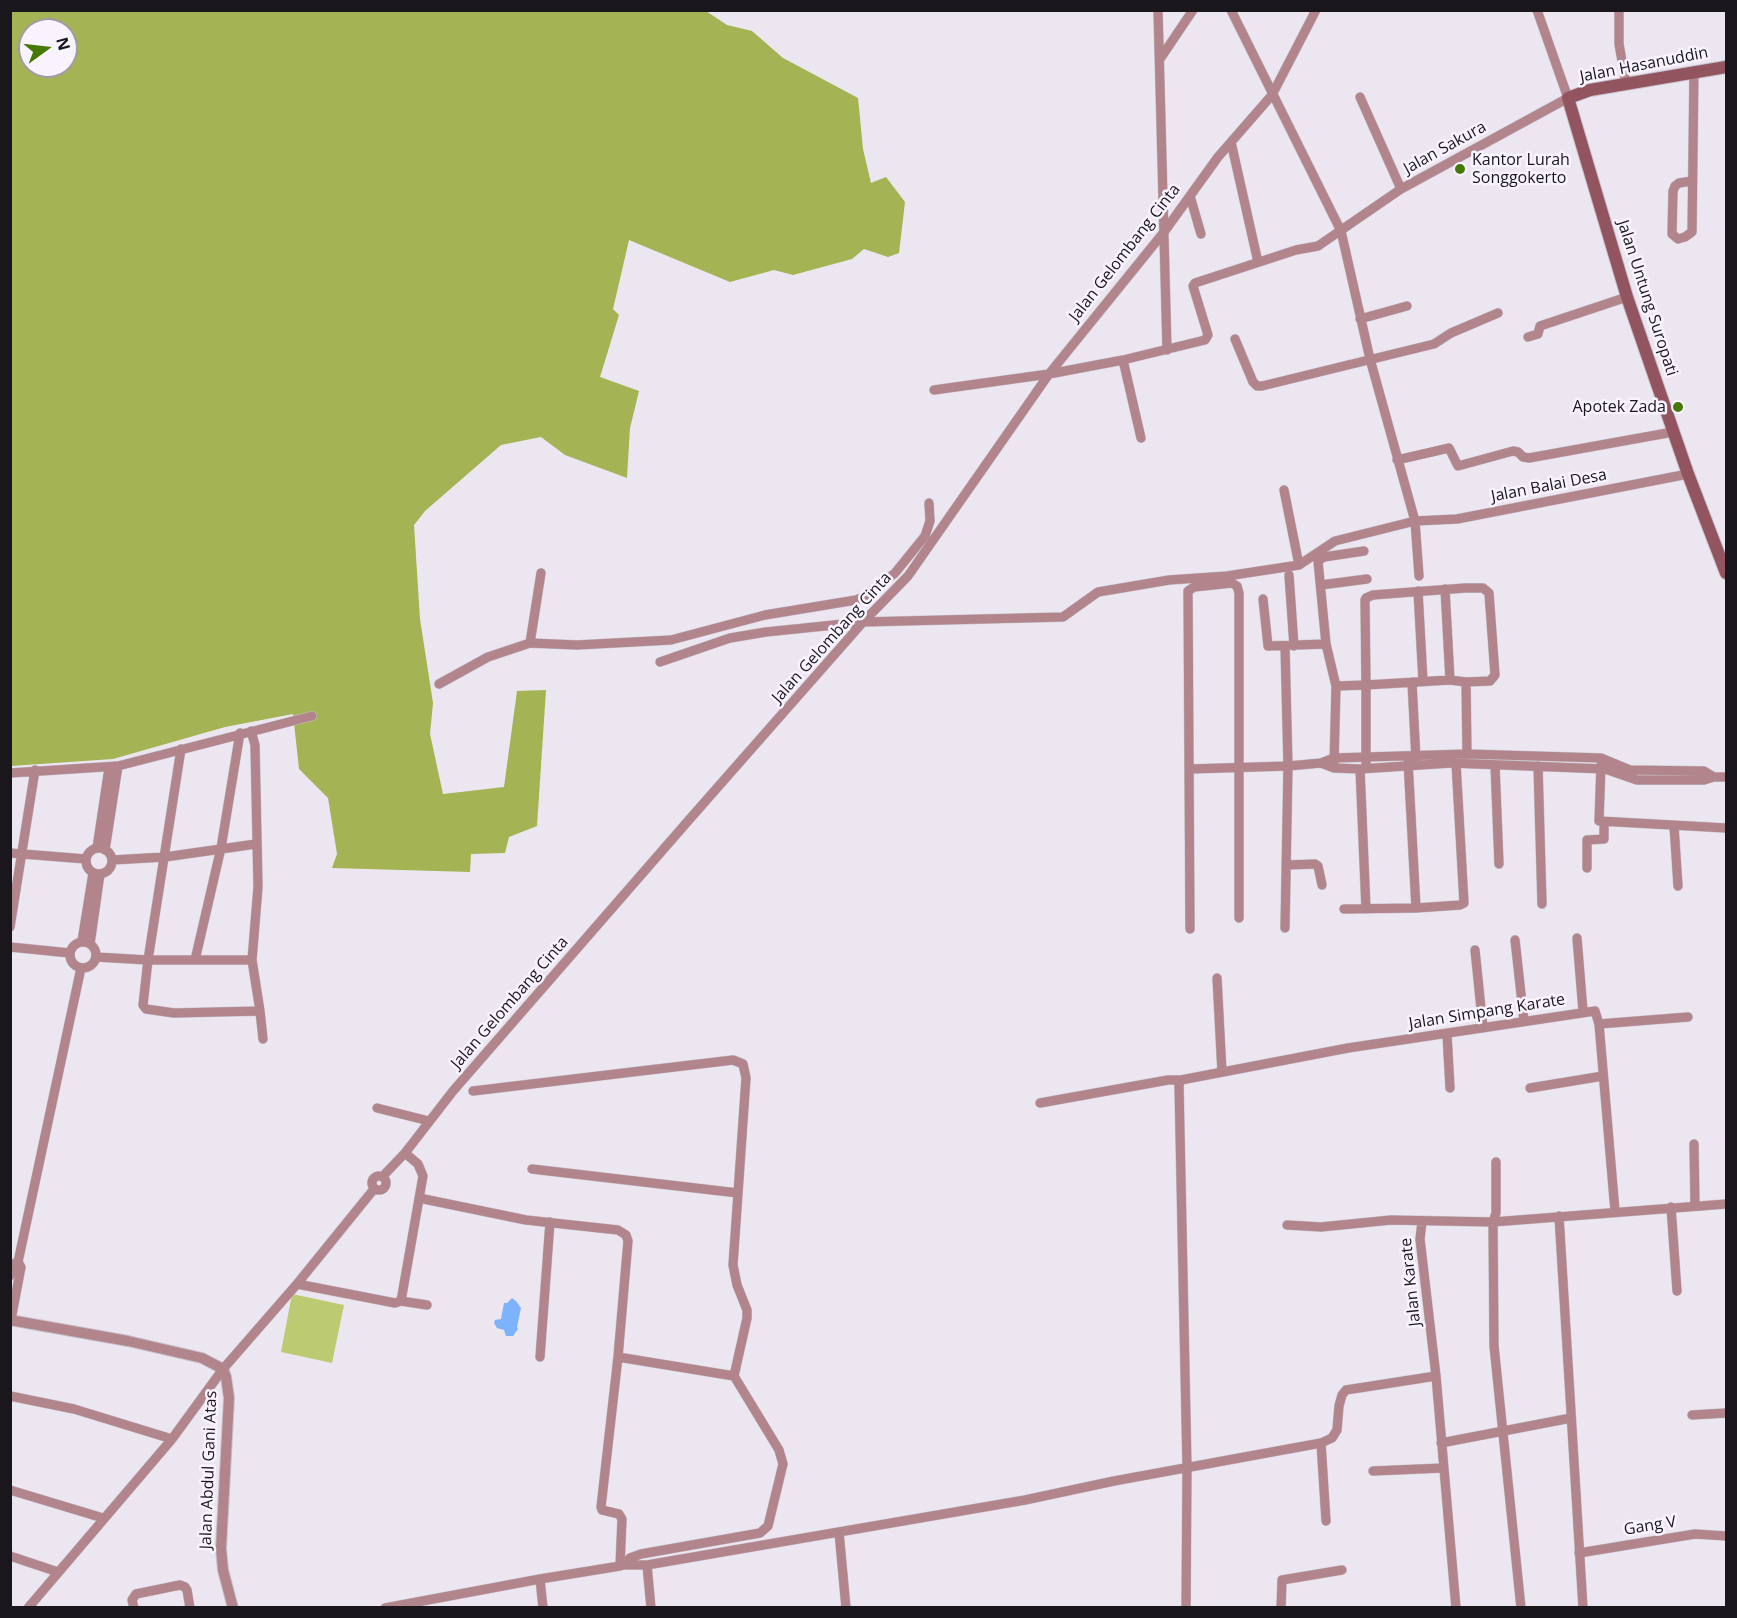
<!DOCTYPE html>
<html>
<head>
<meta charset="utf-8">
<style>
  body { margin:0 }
  #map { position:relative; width:1737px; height:1618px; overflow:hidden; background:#ece6f1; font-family:"Open Sans",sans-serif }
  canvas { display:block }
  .frame { position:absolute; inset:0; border:12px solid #1a171c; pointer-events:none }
  .north { position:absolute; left:18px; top:18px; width:60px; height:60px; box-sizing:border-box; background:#f9f3ff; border:2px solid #a09ba4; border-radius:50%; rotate:75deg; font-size:16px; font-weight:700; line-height:24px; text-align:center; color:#1a171c }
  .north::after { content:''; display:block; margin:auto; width:21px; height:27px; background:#467904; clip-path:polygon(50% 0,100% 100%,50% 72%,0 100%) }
</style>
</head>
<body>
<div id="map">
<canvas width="1737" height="1618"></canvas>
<div class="frame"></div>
<div class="north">N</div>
</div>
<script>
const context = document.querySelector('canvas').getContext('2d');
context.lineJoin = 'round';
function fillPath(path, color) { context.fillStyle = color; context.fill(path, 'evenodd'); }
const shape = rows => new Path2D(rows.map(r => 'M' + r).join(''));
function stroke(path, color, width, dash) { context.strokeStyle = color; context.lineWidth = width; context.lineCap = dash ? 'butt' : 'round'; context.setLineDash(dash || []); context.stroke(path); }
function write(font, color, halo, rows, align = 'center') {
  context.font = font + ' "Open Sans",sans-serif'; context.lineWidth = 5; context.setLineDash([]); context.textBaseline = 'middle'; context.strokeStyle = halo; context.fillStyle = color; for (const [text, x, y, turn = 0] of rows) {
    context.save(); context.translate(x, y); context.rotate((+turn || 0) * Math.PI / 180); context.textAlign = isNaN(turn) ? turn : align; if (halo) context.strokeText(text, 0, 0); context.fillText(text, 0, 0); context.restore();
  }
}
fillPath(shape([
  [292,1294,344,1305,332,1363,281,1352]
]), '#bccb72');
fillPath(shape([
  [11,11,706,11,727,25,752,31,783,58,858,98,863,149,871,183,886,177,905,202,899,253,888,257,864,249,852,259,793,275,774,270,730,282,629,240,613,309,619,315,600,377,639,391,630,428,627,478,565,455,541,437,501,445,425,511,414,525,420,619,433,703,430,734,443,794,504,787,517,691,546,690,537,826,509,837,505,853,471,854,470,872,332,868,337,854,328,798,299,769,293,714,225,727,113,759,11,766],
  [30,30,66,30,66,66,30,66]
]), '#a4b354');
fillPath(shape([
  [512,1298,516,1301,521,1308,517,1327,518,1329,513,1336,506,1336,504,1330,497,1328,494,1323,495,1320,501,1319,504,1303,507,1303]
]), '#7db2fd');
const minor = shape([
  [1158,10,1167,350],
  [1231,10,1341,231,1370,359,1415,521,1457,519,1688,474],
  [1619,10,1619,44,1626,84],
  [1160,59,1193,10],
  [1360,97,1401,189],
  [1231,142,1258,262],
  [1692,181,1679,183,1675,186,1673,191,1672,234,1678,239,1685,237,1692,232,1694,71],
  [1190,196,1201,234],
  [1360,319,1407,306],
  [1528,337,1538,334,1540,326,1627,297],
  [1235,339,1253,382,1257,386,1262,386,1434,344,1451,333,1498,313],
  [1123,360,1141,438],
  [934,390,1049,374,1123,360,1205,340,1208,335,1193,286,1195,283,1296,250,1318,246,1401,189,1568,98,1537,10],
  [1397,460,1449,448,1458,466,1513,451,1518,452,1523,457,1529,458,1673,432],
  [1284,490,1299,565],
  [1289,575,1294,646],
  [1321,585,1367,579],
  [1445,589,1450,680],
  [1418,591,1423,681],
  [1263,599,1268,646,1326,644],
  [530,643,541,573],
  [660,662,730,638,766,632,863,622,1063,617,1098,592,1104,591,1169,580,1227,576,1299,565,1335,541,1415,521,1419,576],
  [1412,682,1416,760],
  [1466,682,1467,754],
  [439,684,488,657,530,643,577,645,671,640,765,615,856,600,865,596,895,573,925,536,930,521,929,503],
  [1336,686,1366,685,1450,680,1466,682,1490,681,1495,675,1489,593,1483,588,1465,588,1373,595,1366,598,1365,600,1366,685,1366,768],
  [181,749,148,960,143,1005,146,1009,174,1013,260,1011,252,960,258,887,255,745,251,731],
  [1408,761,1416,908],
  [1321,763,1334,768,1360,769,1451,763,1605,769,1637,780,1704,780,1714,777,1726,777],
  [1334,764,1336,686,1326,644,1318,561,1324,557,1364,551],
  [1495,765,1499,864],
  [1601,765,1599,821,1726,828],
  [1538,766,1542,904],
  [1190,769,1288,766,1321,763,1334,758,1467,754,1601,758,1630,770,1704,771,1714,777],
  [1360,769,1366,909],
  [10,773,118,766,312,716],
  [1674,826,1678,886],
  [97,848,109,768],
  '86 861a13 13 0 1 1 26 0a13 13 0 1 1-26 0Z',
  [105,850,118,766],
  [10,853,86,859],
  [112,860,165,857,256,844],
  [1287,865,1315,864,1318,866,1322,885],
  [1587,868,1587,840,1604,839,1604,822],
  [1344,909,1416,908,1460,905,1464,903,1456,763],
  [10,927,35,770],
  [1285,928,1288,766,1285,646],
  [1190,929,1188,591,1194,587,1232,583,1237,586,1239,593,1239,918],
  [1577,938,1583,1011],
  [1515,940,1524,1021],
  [82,941,93,873],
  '70 955a13 13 0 1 1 26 0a13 13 0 1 1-26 0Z',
  [90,944,100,874],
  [10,947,70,953],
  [1475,950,1483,1028],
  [96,957,148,960,252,960],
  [195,960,221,848,240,733],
  [1217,978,1222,1072],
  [260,1011,263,1039],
  [1599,1024,1688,1017],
  [1447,1034,1450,1088],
  [1530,1088,1603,1076],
  [1040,1103,1168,1080,1181,1080],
  [377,1108,429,1121],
  [1694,1144,1695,1205],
  [1496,1162,1496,1213,1493,1222,1494,1346,1521,1608],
  [532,1169,738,1193],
  '372 1183a7 7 0 1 1 14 0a7 7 0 1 1-14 0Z',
  [383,1176,405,1153,453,1091,688,821,863,622,908,576,1049,374,1164,232,1218,157,1272,95,1316,10],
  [419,1198,526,1220,618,1230,626,1235,628,1241,618,1357,601,1507,602,1510,619,1514,622,1519,620,1566],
  [1671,1207,1677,1291],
  [1559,1216,1583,1608],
  [1422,1222,1420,1239,1436,1376,1456,1608],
  [1287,1225,1321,1227,1391,1220,1493,1222,1726,1204],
  [10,1276,13,1264,18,1262],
  [297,1284,395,1303,401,1301,423,1176,418,1164,405,1153],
  [401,1301,427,1305],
  [11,1320,21,1267,18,1262,81,968],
  [540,1357,550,1222],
  [618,1357,734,1376],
  [10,1396,74,1409,172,1439],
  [1692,1415,1726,1413],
  [1321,1443,1326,1521],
  [1441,1443,1571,1418],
  [1373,1471,1443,1468],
  [10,1490,103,1518],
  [839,1532,846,1608],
  [1579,1553,1695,1534,1726,1536],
  [10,1556,58,1572],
  [624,1565,647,1565,1025,1500,1114,1481,1321,1443,1332,1438,1337,1430,1339,1406,1342,1395,1346,1390,1436,1376],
  [647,1565,651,1608],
  [540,1579,543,1608],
  [28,1608,172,1439,223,1369,297,1284,374,1189],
  [134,1608,132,1600,136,1594,180,1585,185,1587,187,1590,190,1608],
  [385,1608,540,1579,620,1566,624,1565,630,1558,641,1554,760,1533,768,1526,783,1464,779,1450,734,1376,747,1318,747,1310,737,1285,733,1265,746,1078,743,1064,733,1060,473,1091],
  [1186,1608,1187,1467,1179,1085,1181,1080,1348,1048,1595,1011,1599,1024,1615,1211],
  [1281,1608,1282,1580,1342,1570]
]);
const tertiary = shape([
  [10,1320,128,1341,202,1358,223,1369,226,1377,229,1398,221,1548,223,1570,233,1608]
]);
const secondary = shape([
  [1726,67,1590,90,1568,98,1627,297,1688,474,1726,573]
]);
stroke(minor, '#c6c1cb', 10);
stroke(tertiary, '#c6c1cb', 12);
stroke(secondary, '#c6c1cb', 14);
stroke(minor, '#b1858b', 9);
stroke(tertiary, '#b1858b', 10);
stroke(secondary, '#92555f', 12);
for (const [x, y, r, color] of [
  [1460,169,6,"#467904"],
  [1678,407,6,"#467904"]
]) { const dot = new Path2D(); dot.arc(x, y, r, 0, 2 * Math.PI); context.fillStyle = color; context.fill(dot); stroke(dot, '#f9f3ff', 2); }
write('16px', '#1a171c', '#f9f3ff', [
  ["Jalan Hasanuddin",1644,65,-11],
  ["Jalan Sakura",1445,148,-29],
  ["Jalan Gelombang Cinta",1125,253,-52],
  ["Jalan Untung Suropati",1647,298,72],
  ["Jalan Balai Desa",1549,486,-11],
  ["Jalan Gelombang Cinta",832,638,-48],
  ["Jalan Gelombang Cinta",510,1003,-49],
  ["Jalan Simpang Karate",1487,1012,-9],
  ["Jalan Karate",1411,1282,-96],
  ["Jalan Abdul Gani Atas",209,1470,-88],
  ["Gang V",1650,1526,-9]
]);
write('16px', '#1a171c', '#f9f3ff', [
  ["Kantor Lurah",1472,160],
  ["Songgokerto",1472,178],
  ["Apotek Zada",1666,407,"right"]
], 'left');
</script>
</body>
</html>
